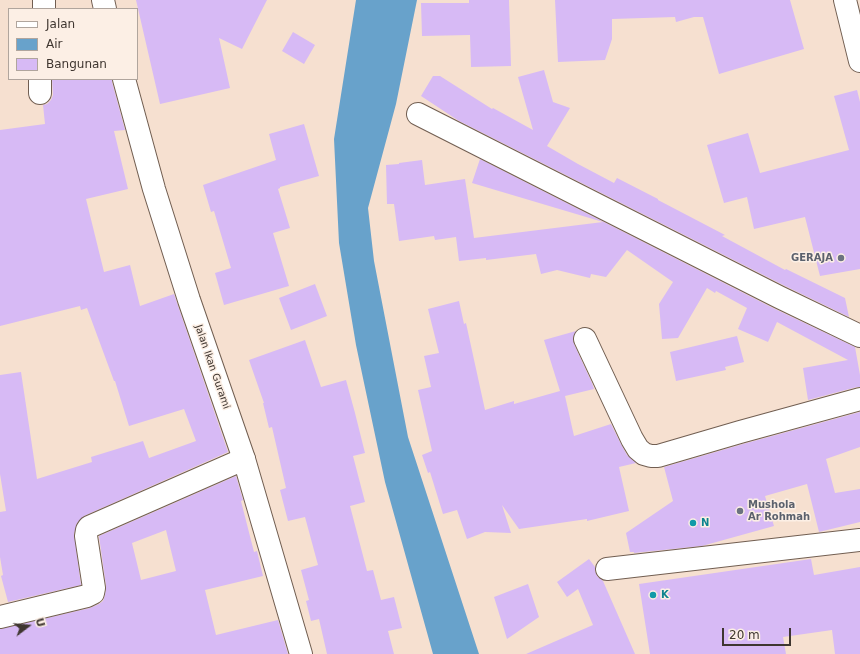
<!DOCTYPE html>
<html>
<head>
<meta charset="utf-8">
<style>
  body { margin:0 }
  #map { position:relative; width:860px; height:654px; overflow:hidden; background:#f6e0d0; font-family:"DejaVu Sans",sans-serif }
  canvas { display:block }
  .legend { position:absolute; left:8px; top:8px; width:130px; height:72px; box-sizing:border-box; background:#fcefe5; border:1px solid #b0a59d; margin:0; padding:5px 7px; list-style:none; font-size:12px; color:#3f3630 }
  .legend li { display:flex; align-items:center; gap:8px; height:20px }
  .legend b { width:20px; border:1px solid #b0a59d }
  .north { position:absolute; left:8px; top:606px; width:40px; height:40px; -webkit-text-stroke:3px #fcefe5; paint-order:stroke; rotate:74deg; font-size:11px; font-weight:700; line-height:16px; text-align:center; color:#3f3630 }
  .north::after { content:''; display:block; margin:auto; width:14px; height:18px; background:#3f3630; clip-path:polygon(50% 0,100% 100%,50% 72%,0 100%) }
  .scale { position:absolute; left:722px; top:628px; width:69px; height:18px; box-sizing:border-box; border:2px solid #3f3630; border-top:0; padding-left:5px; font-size:12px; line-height:14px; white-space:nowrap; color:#3f3630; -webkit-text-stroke:3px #fcefe5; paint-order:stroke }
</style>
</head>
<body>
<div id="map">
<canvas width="860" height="654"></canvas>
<ul class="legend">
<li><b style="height:5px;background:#fff"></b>Jalan</li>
<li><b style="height:11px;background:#68a2cb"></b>Air</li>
<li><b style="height:11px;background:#d7baf5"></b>Bangunan</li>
</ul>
<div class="north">U</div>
<div class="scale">20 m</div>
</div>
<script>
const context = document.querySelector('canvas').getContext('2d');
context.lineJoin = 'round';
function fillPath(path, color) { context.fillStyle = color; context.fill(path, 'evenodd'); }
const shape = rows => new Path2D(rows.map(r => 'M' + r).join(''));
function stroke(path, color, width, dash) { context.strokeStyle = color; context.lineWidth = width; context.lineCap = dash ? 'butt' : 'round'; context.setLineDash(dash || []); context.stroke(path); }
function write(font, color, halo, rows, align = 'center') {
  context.font = font + ' "DejaVu Sans",sans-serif'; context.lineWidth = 3; context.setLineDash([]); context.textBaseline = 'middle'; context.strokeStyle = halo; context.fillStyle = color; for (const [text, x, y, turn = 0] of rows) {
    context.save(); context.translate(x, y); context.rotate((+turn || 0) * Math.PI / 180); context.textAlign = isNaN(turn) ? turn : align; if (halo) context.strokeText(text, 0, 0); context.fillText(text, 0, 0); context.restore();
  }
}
fillPath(shape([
  [356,0,417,0,396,104,368,208,374,261,408,437,479,654,433,654,385,482,356,345,339,243,334,139]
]), '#68a2cb');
fillPath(shape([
  [136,0,267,0,242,49,219,38,230,88,160,104],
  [469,0,509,0,511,66,471,67,470,35,422,36,421,3,469,3],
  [555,0,790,0,804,49,719,74,703,17,694,17,676,22,675,17,612,19,612,39,605,60,558,62],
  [293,32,315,45,304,64,282,51],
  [544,70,553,102,570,108,547,146,578,164,614,183,617,178,658,199,658,200,725,235,722,236,785,270,786,269,845,298,849,317,785,286,459,121,421,96,433,76,440,76,492,109,493,108,533,130,518,77],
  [52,79,112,79,112,82,125,130,114,131,128,189,86,199,104,272,130,265,140,306,174,294,228,452,84,516,77,523,74,534,81,585,8,602,1,576,3,575,0,557,0,512,6,511,0,474,0,375,21,372,37,479,92,462,91,457,143,441,149,458,196,441,184,409,129,426,115,381,114,381,87,308,81,310,80,306,0,326,0,130,45,124,43,105,47,104,51,100,53,95],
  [857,90,860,102,860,269,820,276,805,217,754,229,747,197,724,203,707,145,748,133,760,173,849,150,834,96],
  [304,124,319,176,280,187,280,188,278,189,290,228,273,233,289,286,224,305,215,273,231,268,214,211,211,212,203,185,276,160,269,134],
  [480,159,773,308,855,347,860,375,860,387,857,387,808,400,803,368,848,360,777,322,768,342,738,329,747,308,716,291,715,293,707,288,678,338,662,339,659,304,673,282,627,250,606,277,591,274,590,278,557,270,541,274,536,254,486,260,486,258,459,261,456,237,435,240,434,236,399,241,394,204,387,204,386,165,399,164,399,163,422,160,425,185,465,179,474,238,603,222,472,183],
  [315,284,327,316,291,330,279,298],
  [459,301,464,324,466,323,485,410,514,401,514,404,560,391,544,340,576,331,573,338,574,344,592,383,594,389,565,396,574,436,611,424,621,444,627,455,636,463,619,467,629,511,587,521,587,519,519,529,502,505,511,533,485,532,467,539,457,510,443,514,430,472,428,473,422,455,432,451,418,390,431,387,424,356,439,353,428,309],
  [737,336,744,362,725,367,726,370,676,381,670,352],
  [305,340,321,387,346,380,355,413,365,453,353,456,365,502,350,506,367,571,373,570,381,600,394,597,402,628,388,631,394,654,327,654,319,619,311,621,306,601,309,600,301,570,318,565,305,517,288,521,280,490,286,488,272,427,269,428,263,403,264,403,249,360],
  [860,412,860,447,826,459,835,493,860,489,860,522,819,532,807,484,765,496,774,526,702,546,634,553,634,552,630,552,626,533,673,501,664,467,743,444],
  [236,476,243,500,241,501,254,552,257,551,263,576,205,590,216,635,278,620,288,654,0,654,0,629,90,608,99,604,103,601,105,595,106,586,99,536],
  [166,530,176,571,141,580,132,543],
  [589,559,595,567,595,571,597,576,603,581,635,654,526,654,593,625,578,589,567,597,557,582],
  [811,559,814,575,860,567,860,654,835,654,832,630,783,637,786,654,650,654,639,584],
  [528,584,539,617,507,639,494,597]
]), '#d7baf5');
const minor = shape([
  [845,0,860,61],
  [44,9,44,0],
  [40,93,40,79],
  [418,114,779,297,860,336],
  [585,339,632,439,638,449,644,454,651,456,658,456,740,432,860,399],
  [607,569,860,540],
  [0,617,87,596,93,593,94,588,86,536,87,530,89,527,244,459]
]);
const major = shape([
  [103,0,105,9],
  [124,79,154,189,189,300,244,459,301,654]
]);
stroke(minor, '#715e51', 24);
stroke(major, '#715e51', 24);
stroke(minor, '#fff', 22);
stroke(major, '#fff', 22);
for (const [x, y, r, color] of [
  [841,258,4,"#6b7280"],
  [740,511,4,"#6b7280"],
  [693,523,4,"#0f9aa8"],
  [653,595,4,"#0f9aa8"]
]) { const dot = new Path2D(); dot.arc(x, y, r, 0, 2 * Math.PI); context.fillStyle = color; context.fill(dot); stroke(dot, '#fcefe5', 1.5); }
write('bold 10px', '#5b616d', '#fcefe5', [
  ["GERAJA",833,258],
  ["Mushola",748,505,"left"],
  ["Ar Rohmah",748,517,"left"]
], 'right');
write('10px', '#3f3630', '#fcefe5', [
  ["Jalan Ikan Gurami",212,367,71]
]);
write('bold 10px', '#0d838f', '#fcefe5', [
  ["N",701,523],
  ["K",661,595]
], 'left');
</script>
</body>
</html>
